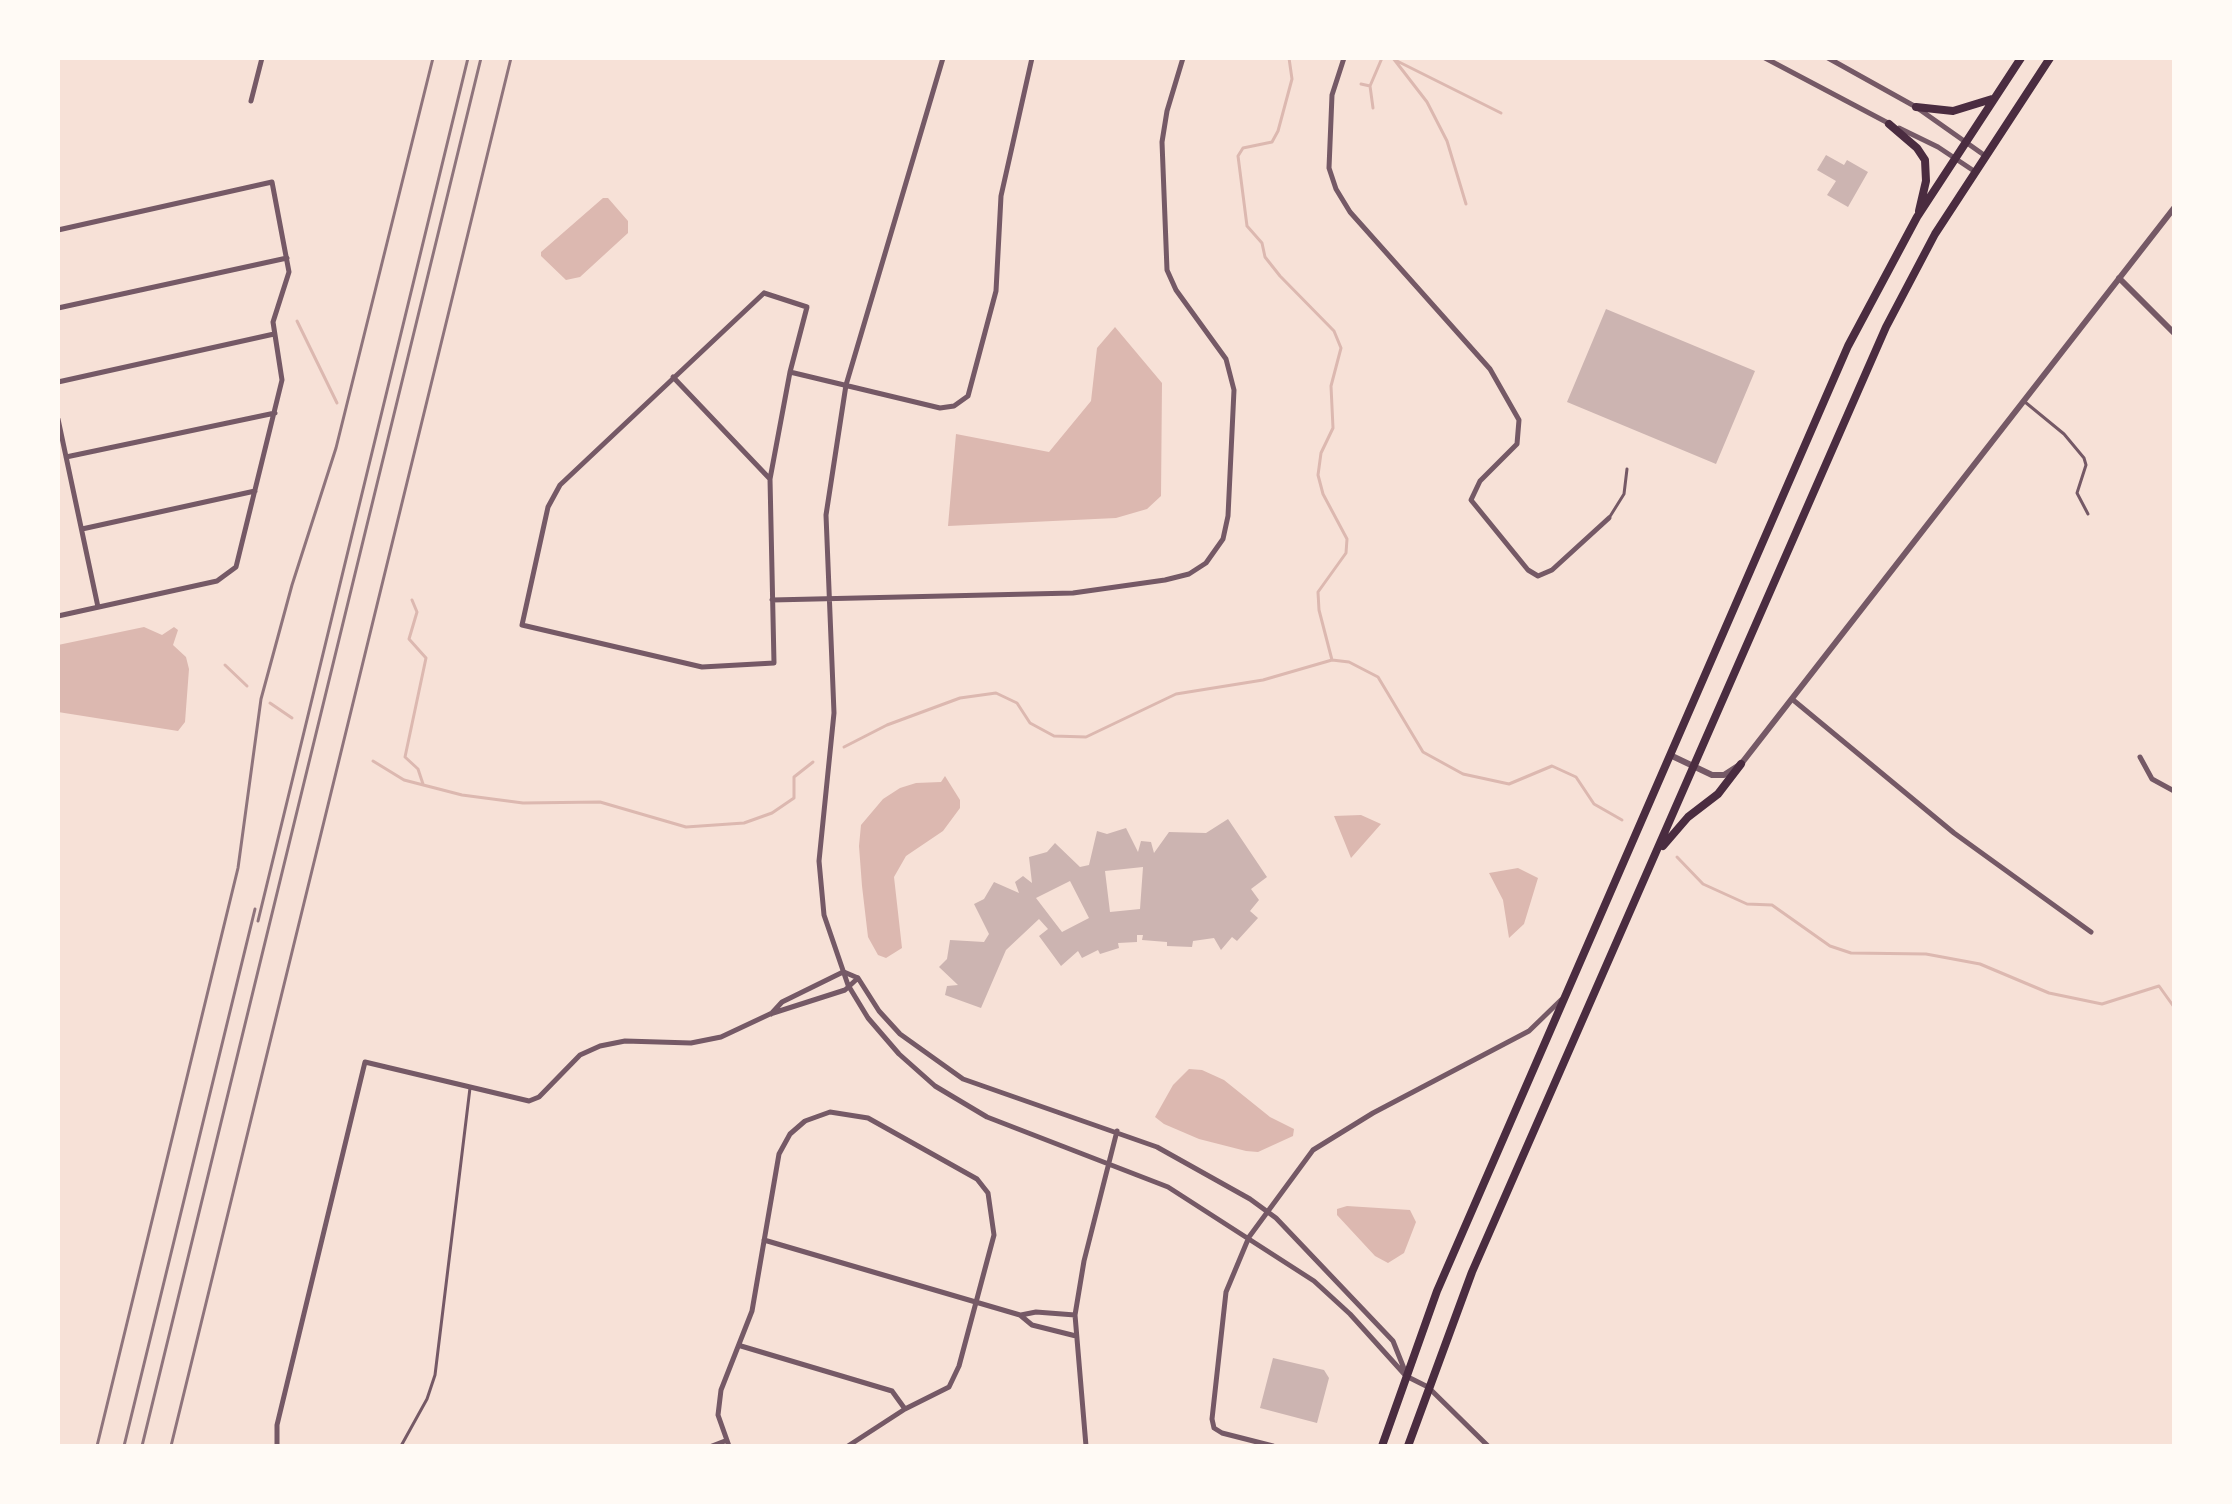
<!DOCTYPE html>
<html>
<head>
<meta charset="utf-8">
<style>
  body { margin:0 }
  #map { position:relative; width:2232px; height:1504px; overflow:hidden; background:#f7e1d7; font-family:"Exo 2",sans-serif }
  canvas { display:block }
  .frame { position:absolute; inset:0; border:60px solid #fffaf5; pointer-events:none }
</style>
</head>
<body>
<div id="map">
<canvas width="2232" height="1504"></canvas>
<div class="frame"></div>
</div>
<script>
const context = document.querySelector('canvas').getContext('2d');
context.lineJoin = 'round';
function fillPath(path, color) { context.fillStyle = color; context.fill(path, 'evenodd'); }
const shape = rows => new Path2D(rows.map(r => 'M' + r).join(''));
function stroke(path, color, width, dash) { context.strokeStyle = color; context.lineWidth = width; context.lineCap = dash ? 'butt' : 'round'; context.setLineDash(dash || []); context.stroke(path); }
fillPath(shape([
  [603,198,608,198,628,221,628,233,580,277,566,280,541,256,541,252],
  [1115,327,1162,383,1161,496,1147,509,1116,518,948,526,956,434,1049,452,1091,401,1097,348],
  [144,627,162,635,174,627,178,630,173,645,186,657,189,669,185,722,178,731,58,712,58,645],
  [945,776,960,800,960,808,943,831,906,856,894,877,902,948,886,958,878,955,868,937,862,886,859,846,861,825,883,799,900,788,916,783,941,782],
  [1361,815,1381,824,1351,858,1334,816],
  [1518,868,1538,878,1524,924,1509,938,1503,900,1489,873],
  [1189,1069,1202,1070,1224,1080,1270,1117,1294,1129,1293,1136,1258,1152,1246,1151,1199,1139,1164,1124,1155,1117,1173,1085],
  [1347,1206,1410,1210,1416,1222,1404,1253,1388,1263,1375,1256,1337,1215,1337,1209]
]), '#dcb8b0');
stroke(shape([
  [1289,58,1292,79,1278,131,1272,142,1243,148,1238,156,1247,226,1262,243,1265,257,1280,276,1334,331,1341,348,1331,386,1333,428,1321,453,1318,475,1323,494,1347,539,1346,553,1318,592,1319,610,1332,660],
  [1393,58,1427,102,1447,141,1466,204],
  [1397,61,1501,113],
  [1361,84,1370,86,1382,58],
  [1370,86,1373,108],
  [297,321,337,403],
  [412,600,417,612,409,639,426,658,405,757,418,769,423,784],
  [225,665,247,686],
  [270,703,292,718],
  [844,747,887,725,960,698,996,693,1017,703,1030,723,1054,736,1086,737,1176,694,1263,680,1332,660,1349,662,1378,677,1423,752,1463,774,1509,784,1552,766,1576,777,1594,804,1622,820],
  [373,761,404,780,462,795,523,803,600,802,686,827,744,823,772,813,794,798,794,777,813,762],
  [1677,857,1703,884,1747,904,1772,905,1830,946,1851,953,1926,954,1980,964,2049,993,2102,1004,2159,986,2174,1007]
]), '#dcb8b0', 3);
fillPath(shape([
  [1826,155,1844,165,1847,160,1868,172,1848,207,1827,195,1836,181,1817,170],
  [1606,309,1755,371,1716,464,1567,402],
  [1228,819,1267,877,1251,889,1259,900,1250,911,1258,918,1237,941,1232,937,1221,950,1214,938,1193,941,1192,947,1167,946,1167,942,1142,940,1143,935,1137,935,1137,942,1118,943,1119,948,1100,954,1098,950,1082,958,1078,951,1061,966,1039,936,1048,929,1039,919,1006,950,981,1008,945,995,947,986,958,985,939,967,947,959,950,940,984,942,989,934,974,904,984,899,994,882,1019,893,1015,882,1023,876,1032,883,1029,857,1047,852,1055,843,1080,867,1089,865,1097,831,1107,834,1126,828,1138,852,1141,841,1151,842,1154,853,1169,832,1206,833],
  [1143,867,1140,909,1110,912,1105,871],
  [1070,881,1089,918,1062,932,1036,898],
  [1273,1358,1324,1370,1329,1378,1317,1423,1260,1408]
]), '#ccb4b1');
stroke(shape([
  [2025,402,2064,434,2084,458,2086,465,2077,493,2088,514],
  [1609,518,1624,494,1627,469],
  [401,1446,427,1399,435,1375,470,1088]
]), '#755966', 3);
stroke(shape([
  [943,58,846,385,826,515,834,713,819,861,824,915,848,985,868,1018,899,1054,935,1086,987,1117,1168,1187,1314,1281,1350,1314,1406,1376,1428,1387,1488,1446],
  [1344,58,1332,95,1329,168,1336,189,1350,212,1490,369,1519,420,1517,444,1480,481,1471,500,1528,570,1538,576,1552,570,1609,518],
  [1765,58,1890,124],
  [1828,58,1916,107,1984,155],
  [251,101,262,58],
  [1899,128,1938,147,1974,171],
  [58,230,272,182,289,272,273,322,282,380,236,567,217,581,58,616],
  [764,293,807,307,790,372,770,479,774,663,702,667,522,625,548,507,560,485,764,293],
  [58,308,287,258],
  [790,372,940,408,954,406,968,396,996,291,1001,196,1032,58],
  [673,377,770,479],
  [58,382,274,334],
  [58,419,98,607],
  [66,457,275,413],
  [82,529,255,491],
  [772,600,1073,593,1165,580,1189,574,1206,563,1223,539,1228,516,1234,390,1226,359,1176,290,1167,270,1162,142,1167,111,1183,58],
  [1792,699,1954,833,2091,932],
  [2140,757,2152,779,2174,791],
  [844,972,858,978,879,1011,900,1034,963,1079,1157,1147,1250,1199,1276,1218,1393,1341,1405,1371],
  [771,1014,782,1002,843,972],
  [764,1240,1020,1315,1032,1325,1076,1336],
  [1021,1315,1036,1312,1075,1315],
  [741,1346,892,1391,905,1409],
  [277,1446,277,1425,365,1062,529,1101,539,1097,580,1055,600,1046,625,1041,691,1043,721,1037,770,1014,845,990,858,978],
  [712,1446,725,1441],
  [729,1446,718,1415,721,1390,752,1311,779,1154,790,1134,805,1121,830,1112,868,1118,977,1179,988,1193,994,1235,959,1366,949,1387,905,1409,848,1446],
  [1086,1446,1075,1315,1084,1261,1117,1131],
  [1273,1446,1222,1433,1214,1428,1212,1419,1226,1292,1249,1237,1313,1150,1373,1113,1529,1031,1561,1000]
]), '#755966', 5);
stroke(shape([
  [2119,278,2174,333],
  [1670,755,1712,775,1724,775,1741,764,2174,208]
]), '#755966', 6);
stroke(shape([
  [1916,107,1953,111,1992,99],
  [1889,124,1917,148,1925,160,1926,181,1919,211],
  [1663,846,1688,817,1718,794,1741,764],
  [1382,1446,1437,1291,1848,346,1917,217,2021,58],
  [1408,1446,1472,1272,1886,327,1935,234,2050,58]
]), '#4a2c40', 8);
stroke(shape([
  [258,921,468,58],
  [97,1446,238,868,261,699,292,585,336,448,433,58],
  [124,1446,255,909],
  [142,1446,481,58],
  [171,1446,511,58]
]), '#8f747c', 3);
</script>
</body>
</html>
